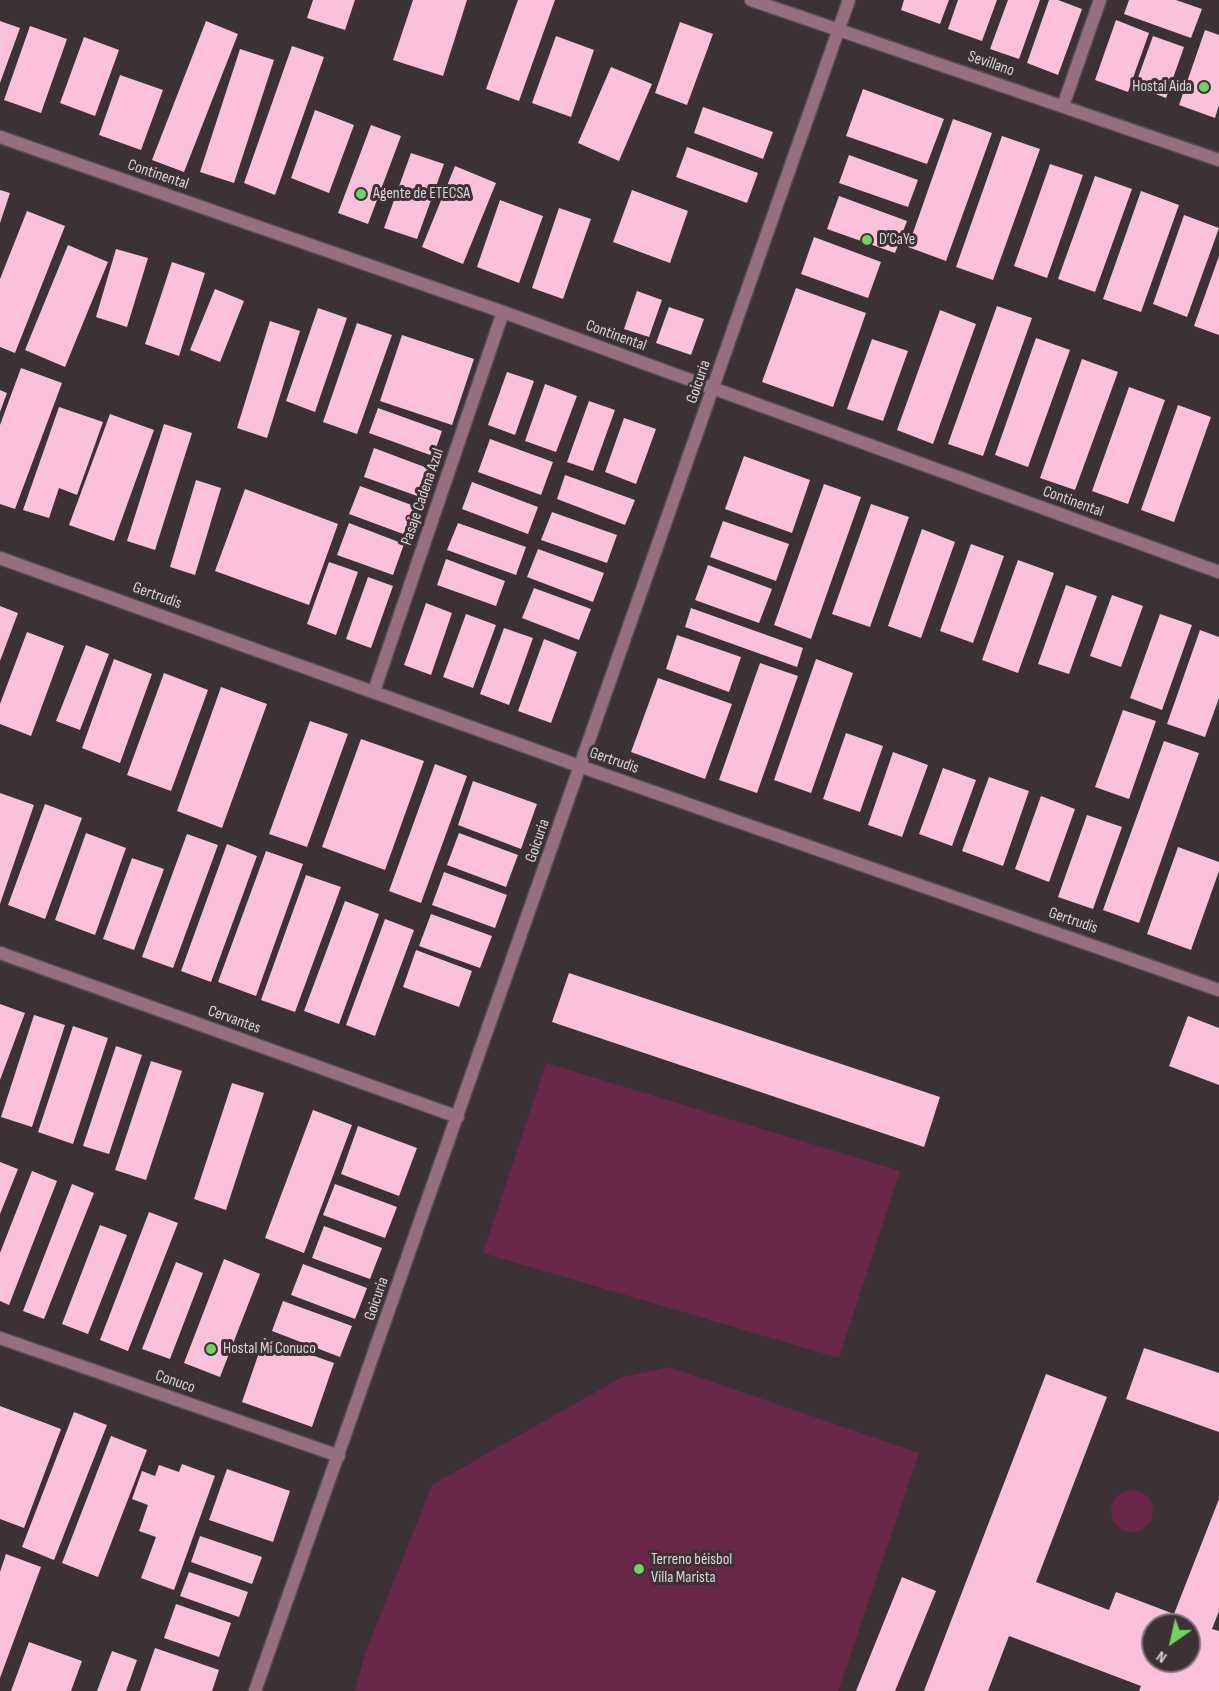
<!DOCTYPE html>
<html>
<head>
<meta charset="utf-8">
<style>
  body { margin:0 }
  #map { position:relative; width:1219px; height:1691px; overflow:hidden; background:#3c3135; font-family:"Sofia Sans Condensed",sans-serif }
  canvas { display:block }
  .north { position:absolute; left:1141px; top:1613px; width:60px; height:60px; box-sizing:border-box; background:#3c3135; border:2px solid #7d7377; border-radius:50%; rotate:214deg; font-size:16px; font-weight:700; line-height:24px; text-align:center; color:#ded6d9 }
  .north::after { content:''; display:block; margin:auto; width:21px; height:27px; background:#6fd360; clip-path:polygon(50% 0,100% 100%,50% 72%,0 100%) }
</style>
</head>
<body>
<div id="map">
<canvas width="1219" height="1691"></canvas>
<div class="north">N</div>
</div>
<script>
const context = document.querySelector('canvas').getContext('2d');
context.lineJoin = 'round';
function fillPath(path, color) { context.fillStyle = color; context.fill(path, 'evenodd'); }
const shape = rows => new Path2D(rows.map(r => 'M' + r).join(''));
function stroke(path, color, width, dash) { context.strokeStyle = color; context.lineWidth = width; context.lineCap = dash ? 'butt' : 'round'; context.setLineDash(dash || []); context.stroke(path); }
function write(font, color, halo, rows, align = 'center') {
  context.font = font + ' "Sofia Sans Condensed",sans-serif'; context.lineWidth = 6; context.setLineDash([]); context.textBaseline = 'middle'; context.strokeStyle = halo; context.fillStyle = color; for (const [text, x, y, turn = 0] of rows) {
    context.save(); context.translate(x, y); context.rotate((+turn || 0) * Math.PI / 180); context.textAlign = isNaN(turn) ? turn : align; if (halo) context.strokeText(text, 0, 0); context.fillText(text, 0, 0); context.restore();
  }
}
fillPath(shape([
  [546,1063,900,1171,839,1358,483,1253],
  [669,1367,919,1453,838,1691,355,1691,365,1654,432,1485,620,1378],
  '1111 1511a21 21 0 1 1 42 0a21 21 0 1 1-42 0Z'
]), '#692849');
fillPath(shape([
  [313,0,355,0,345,30,307,18],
  [413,0,467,0,443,76,393,60],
  [518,0,555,0,519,101,486,89],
  [904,0,949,0,940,24,901,10],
  [958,0,997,0,982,41,948,29],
  [1008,0,1040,0,1019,59,990,49],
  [1049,0,1058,0,1082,9,1058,75,1027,63],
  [1129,0,1176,0,1202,9,1191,38,1124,14],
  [1116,20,1149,33,1128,92,1095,80],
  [0,21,20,28,0,83],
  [206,21,238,34,184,172,152,160],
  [680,22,713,34,687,105,655,93],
  [30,26,67,39,41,113,4,100],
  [1205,30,1219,35,1219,105,1215,118,1179,105],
  [556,36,594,50,571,117,532,103],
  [1153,36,1184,47,1166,98,1135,86],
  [84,37,119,50,95,116,60,103],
  [292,46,324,57,275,195,244,183],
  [240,49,274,60,234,183,200,172],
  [611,67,652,84,619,161,578,143],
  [120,75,163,90,141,150,99,135],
  [863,89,944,119,927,164,846,136],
  [703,107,773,132,763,159,694,133],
  [315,110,354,125,329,193,291,178],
  [953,119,992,133,946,261,908,247],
  [371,125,401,136,368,224,338,213],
  [1002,136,1040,149,993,280,956,267],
  [687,147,758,173,747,203,676,177],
  [411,153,444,164,417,239,384,228],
  [849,155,918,180,908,207,839,183],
  [1050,164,1083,175,1047,278,1014,266],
  [455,166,496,183,463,264,422,247],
  [1095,176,1132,189,1095,292,1058,279],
  [0,190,10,193,0,223],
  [632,190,688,211,670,263,613,242],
  [1141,191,1179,205,1141,312,1103,299],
  [839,196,907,221,895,253,827,229],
  [500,200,543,216,519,283,477,267],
  [559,208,591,219,563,299,532,288],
  [27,211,65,226,15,353,0,347,0,279],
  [1184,215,1219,228,1187,317,1153,304],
  [814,237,881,262,868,298,801,274],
  [68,245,108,262,65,367,25,350],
  [116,249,148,258,127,327,96,317],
  [1219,256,1219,335,1194,326],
  [172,262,205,273,179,356,145,344],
  [796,288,866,313,833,407,762,382],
  [215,289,244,301,220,362,190,350],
  [637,291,662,300,649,337,624,329],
  [997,306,1032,318,983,456,948,444],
  [669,307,704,319,691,355,656,343],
  [318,308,347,318,315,412,286,401],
  [940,310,976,324,933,444,897,430],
  [270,321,300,331,267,438,237,428],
  [357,323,392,335,357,434,323,422],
  [402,335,474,359,452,425,380,401],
  [1036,338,1070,350,1028,467,995,455],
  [872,339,908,351,883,421,847,409],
  [1082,359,1118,372,1075,490,1040,478],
  [21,368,62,383,15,509,0,504,0,425],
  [507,372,534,381,515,435,488,425],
  [545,384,577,396,556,452,525,441],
  [1129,387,1165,400,1128,504,1092,491],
  [0,390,7,393,0,412],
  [589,401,615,410,593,471,567,462],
  [1178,405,1211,417,1174,522,1141,510],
  [59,407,103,422,77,495,59,488,49,518,23,510],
  [378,408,442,431,433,456,369,433],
  [110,414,154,430,114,541,69,525],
  [624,418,656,429,636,484,605,472],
  [164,424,192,433,155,550,127,541],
  [490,439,553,462,541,495,478,472],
  [374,448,430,469,420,497,364,477],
  [744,456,810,480,792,533,725,509],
  [565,475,635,500,625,525,557,499],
  [196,480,221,488,195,575,170,567],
  [472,482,538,507,528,534,462,509],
  [824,484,861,497,811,639,774,625],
  [360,486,417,507,406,535,349,514],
  [245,489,338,524,309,605,215,571],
  [871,504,909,517,870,627,832,614],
  [552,512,617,535,607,563,541,540],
  [723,521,789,544,776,581,710,557],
  [349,523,404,544,393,575,337,555],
  [458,523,526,547,516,575,447,550],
  [922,529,955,542,921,638,888,626],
  [971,544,1004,556,973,643,940,631],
  [538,549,604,573,593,602,527,577],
  [446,559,505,581,496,606,437,585],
  [1018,560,1054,573,1018,673,982,660],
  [329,562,358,572,336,635,307,624],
  [708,565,772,589,759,623,695,600],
  [368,577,393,586,371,648,346,639],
  [1066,585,1097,596,1069,674,1038,664],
  [534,588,591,609,579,640,522,618],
  [1112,595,1143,606,1121,667,1090,656],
  [426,603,452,613,431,675,404,665],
  [0,606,18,613,0,661],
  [691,608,803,648,797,667,685,627],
  [466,614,496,625,473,688,443,677],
  [1160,614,1192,625,1162,710,1130,698],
  [504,628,533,638,509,705,480,694],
  [1200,630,1219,637,1219,698,1205,737,1167,724],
  [27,632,64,646,31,736,0,724,0,704],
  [677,635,741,657,729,692,666,669],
  [544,639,577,652,551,723,518,711],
  [86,645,109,654,80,730,56,721],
  [114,659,152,674,120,763,82,748],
  [816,659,853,673,811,793,774,780],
  [760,663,798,676,757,793,719,780],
  [164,673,208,690,171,791,127,775],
  [658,678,732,704,705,779,631,752],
  [221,687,267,704,222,828,177,811],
  [1123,710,1156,721,1129,799,1095,787],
  [310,721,348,734,307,847,269,834],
  [846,733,883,746,860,812,823,799],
  [361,739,424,761,385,870,322,847],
  [1164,741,1199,753,1139,923,1103,910],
  [893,752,928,765,902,837,868,825],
  [435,764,467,776,421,903,389,891],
  [943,768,976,780,952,846,919,834],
  [989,777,1029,791,1003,866,962,851],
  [473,781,537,804,521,849,458,825],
  [0,793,34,805,0,904],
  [1041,796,1075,809,1049,882,1015,869],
  [45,804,82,818,45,919,8,905],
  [1087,815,1122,827,1093,909,1058,897],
  [86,833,126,848,95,935,55,920],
  [459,833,518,855,506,887,447,865],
  [187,834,218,845,173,968,142,957],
  [227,844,257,856,211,982,181,971],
  [1178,847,1219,862,1219,871,1191,950,1147,934],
  [266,851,303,864,256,996,218,982],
  [132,858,164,869,134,950,103,939],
  [444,872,507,895,495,928,432,905],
  [306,875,341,887,295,1012,261,1000],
  [345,901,379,914,339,1024,304,1011],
  [431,914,492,936,480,968,419,946],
  [385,919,414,930,375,1036,346,1025],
  [416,950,472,971,459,1007,403,987],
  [569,973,940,1097,924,1147,552,1022],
  [0,1004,25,1013,0,1080],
  [34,1015,65,1025,32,1127,1,1117],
  [1188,1016,1219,1028,1219,1085,1169,1066],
  [73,1026,108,1038,73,1144,38,1132],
  [116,1046,142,1055,109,1154,83,1146],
  [151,1061,182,1071,146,1180,115,1170],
  [232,1083,264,1093,226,1210,194,1199],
  [313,1110,352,1125,304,1253,265,1238],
  [358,1126,417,1148,399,1196,341,1174],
  [0,1162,18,1169,0,1214],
  [32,1171,57,1181,9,1305,0,1301,0,1253],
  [72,1184,94,1193,44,1319,23,1311],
  [335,1184,397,1207,385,1238,323,1215],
  [149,1212,178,1223,128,1351,100,1340],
  [100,1225,127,1235,88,1334,62,1324],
  [324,1226,382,1248,370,1279,312,1258],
  [224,1259,260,1274,220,1377,184,1363],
  [176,1262,203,1273,170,1359,142,1349],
  [303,1264,367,1288,355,1319,291,1295],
  [283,1301,352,1326,340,1357,272,1331],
  [264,1338,334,1363,312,1427,242,1402],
  [1144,1348,1219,1373,1219,1432,1126,1399],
  [1046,1374,1107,1397,1036,1582,1109,1610,1116,1592,1174,1614,1219,1499,1219,1611,1212,1629,1219,1631,1219,1691,1139,1691,1141,1686,1009,1636,988,1691,924,1691],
  [1153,1625,1189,1625,1189,1661,1153,1661],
  [0,1406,61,1429,24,1528,0,1519],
  [74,1412,107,1425,54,1560,22,1547],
  [111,1436,147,1450,98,1577,62,1563],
  [182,1464,215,1476,174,1590,141,1578,156,1537,139,1531,148,1505,132,1499,142,1471,155,1476,159,1465,179,1472],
  [227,1469,290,1491,273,1542,209,1520],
  [200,1536,262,1557,252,1584,191,1562],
  [6,1554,41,1567,0,1678,0,1572],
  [189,1572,248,1592,239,1617,180,1596],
  [902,1577,936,1591,895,1691,856,1691],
  [176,1604,231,1623,219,1657,164,1638],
  [29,1642,82,1661,71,1691,11,1691],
  [155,1648,219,1670,212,1691,140,1691],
  [112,1651,137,1660,126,1691,97,1691]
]), '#fbc1da');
const service = shape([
  [1063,106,1100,0],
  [374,691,503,312]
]);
const minor = shape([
  [751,0,1219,160],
  [0,137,503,312,1219,572],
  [0,558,582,767,1219,990],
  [0,953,458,1117],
  [0,1338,339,1456],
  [255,1691,849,0]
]);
stroke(service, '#594f53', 15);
stroke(minor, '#594f53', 15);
stroke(service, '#966f80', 12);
stroke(minor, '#966f80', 12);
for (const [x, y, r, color] of [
  [1204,87,6,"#6fd360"],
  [361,194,6,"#6fd360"],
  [867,240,6,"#6fd360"],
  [211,1349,6,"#6fd360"],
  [639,1569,6,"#6fd360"]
]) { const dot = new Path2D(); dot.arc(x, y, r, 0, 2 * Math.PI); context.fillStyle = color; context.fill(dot); stroke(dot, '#3c3135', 2); }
write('16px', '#ded6d9', '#3c3135', [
  ["Sevillano",991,64,19],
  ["Continental",158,175,19],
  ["Continental",616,336,20],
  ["Goicuria",699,382,-71],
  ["Pasaje Cadena Azul",423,497,-71],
  ["Continental",1073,502,20],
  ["Gertrudis",157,596,20],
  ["Gertrudis",614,761,19],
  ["Goicuria",538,841,-71],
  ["Gertrudis",1073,921,19],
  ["Cervantes",234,1020,20],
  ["Goicuria",377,1299,-71],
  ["Conuco",175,1382,19]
]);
write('16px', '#ded6d9', '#3c3135', [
  ["Hostal Aida",1192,87,"right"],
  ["Agente de ETECSA",373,194],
  ["D’CaYe",879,240],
  ["Hostal Mi Conuco",223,1349],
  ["Terreno béisbol",651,1560],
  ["Villa Marista",651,1578]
], 'left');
</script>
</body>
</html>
